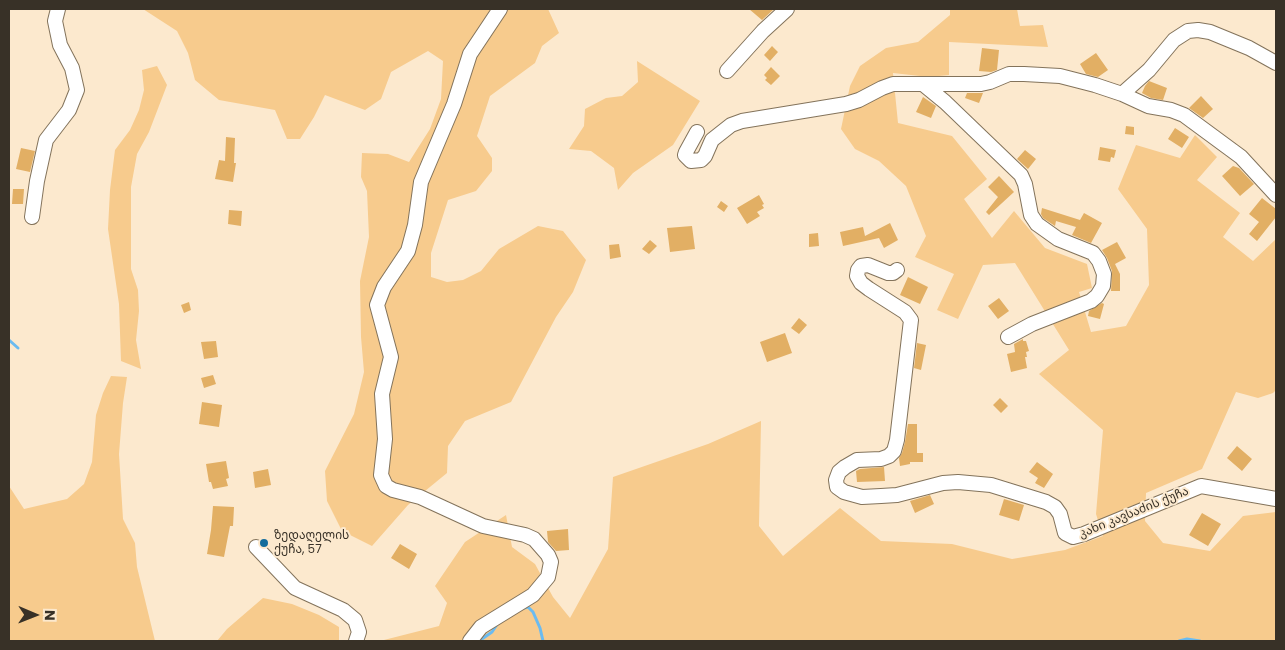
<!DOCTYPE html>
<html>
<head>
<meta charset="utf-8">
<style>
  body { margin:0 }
  #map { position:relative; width:1285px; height:650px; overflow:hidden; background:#fce9ce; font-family:Poppins,sans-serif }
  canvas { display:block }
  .frame { position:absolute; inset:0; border:10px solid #383127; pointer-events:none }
  .north { position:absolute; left:10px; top:590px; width:50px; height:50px; -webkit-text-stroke:4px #fce9ce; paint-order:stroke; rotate:91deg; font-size:14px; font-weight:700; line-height:20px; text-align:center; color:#383127 }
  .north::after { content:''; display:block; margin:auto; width:18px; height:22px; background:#383127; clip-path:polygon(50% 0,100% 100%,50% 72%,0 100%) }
</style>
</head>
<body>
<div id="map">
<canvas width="1285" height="650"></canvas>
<div class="frame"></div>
<div class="north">N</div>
</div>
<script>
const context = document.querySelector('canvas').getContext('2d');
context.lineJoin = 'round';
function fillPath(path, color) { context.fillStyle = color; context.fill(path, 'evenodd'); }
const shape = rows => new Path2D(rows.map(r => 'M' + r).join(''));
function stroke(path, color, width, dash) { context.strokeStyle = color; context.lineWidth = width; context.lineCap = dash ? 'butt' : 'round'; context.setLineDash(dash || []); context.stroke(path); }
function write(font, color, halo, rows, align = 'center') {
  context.font = font + ' Poppins,"Noto Sans Georgian",sans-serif'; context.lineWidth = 4; context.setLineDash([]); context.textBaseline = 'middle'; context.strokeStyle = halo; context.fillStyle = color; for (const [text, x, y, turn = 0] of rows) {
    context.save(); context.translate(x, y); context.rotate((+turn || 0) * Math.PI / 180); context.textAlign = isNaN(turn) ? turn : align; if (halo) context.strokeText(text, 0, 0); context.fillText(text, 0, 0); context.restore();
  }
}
fillPath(shape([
  [143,9,548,9,559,33,542,46,535,63,490,96,477,136,492,158,492,171,476,191,448,200,431,253,431,277,447,282,463,280,481,271,499,249,538,226,563,231,586,260,573,292,556,317,511,402,465,421,448,446,447,473,408,505,372,546,342,531,327,501,325,471,354,414,364,372,361,337,360,281,369,237,367,191,361,177,362,153,388,154,409,162,430,129,441,99,443,61,428,51,391,72,381,99,365,110,325,95,314,117,300,139,287,139,275,110,219,100,195,80,188,53,177,31],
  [950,9,1017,9,1020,26,1043,25,1048,47,949,42,949,75,929,77,893,73,898,123,952,136,987,179,964,199,992,238,1014,211,1045,248,1087,264,1092,288,1079,292,1091,332,1126,326,1149,285,1147,229,1118,189,1136,145,1180,158,1195,135,1217,157,1197,180,1240,213,1223,237,1253,261,1276,239,1276,390,1273,393,1258,398,1236,392,1202,469,1146,493,1145,521,1163,543,1210,551,1243,516,1276,512,1276,641,380,641,439,626,447,603,435,586,465,542,506,515,512,547,535,564,553,597,570,618,608,549,613,477,708,444,761,421,759,526,783,556,840,508,881,541,952,544,1012,559,1065,550,1103,536,1096,514,1103,430,1039,374,1069,350,1015,263,983,265,958,319,937,310,954,274,915,257,926,236,906,186,879,161,855,149,841,129,850,86,860,66,886,48,918,42,950,15],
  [637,61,700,101,673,145,633,173,618,190,614,168,591,151,569,149,584,126,585,109,606,98,622,96,638,82],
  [157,66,167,85,149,132,137,154,131,187,131,269,138,290,139,311,136,340,141,369,121,361,119,304,108,229,110,190,115,150,130,130,139,110,144,90,142,70],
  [111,376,127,377,123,403,119,454,123,519,135,543,137,567,155,641,9,641,9,486,24,509,67,499,84,484,92,462,96,415,103,393],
  [263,598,292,604,319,615,339,627,339,641,217,641,227,629]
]), '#f7cb8d');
stroke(shape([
  [9,340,18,348],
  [524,608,528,607,533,612,540,628,543,641],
  [479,641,492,632,498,623],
  [1179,641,1187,639,1200,641]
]), '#6bbbf0', 3);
fillPath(shape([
  [749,9,774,9,762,20],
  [772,46,778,52,770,61,764,55],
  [982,48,999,50,997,70,991,72,979,71],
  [1096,53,1108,70,1098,77,1086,74,1080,64],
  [771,67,780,76,771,85,765,80,767,78,764,75],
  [1149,81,1167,88,1163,100,1151,98,1142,93,1145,86],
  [967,93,983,93,979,103,965,98],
  [1201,96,1213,109,1203,118,1189,108],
  [923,97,936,106,931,118,916,112],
  [1126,126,1134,127,1134,135,1125,134],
  [1175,128,1189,137,1182,148,1168,139],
  [226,137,235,138,234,163,236,163,233,182,215,179,219,160,225,161],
  [1100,147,1116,150,1114,158,1111,157,1110,162,1098,160],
  [21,148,35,151,30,172,16,169],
  [1025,150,1036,159,1028,169,1017,159],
  [1233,166,1239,168,1254,184,1240,196,1222,176],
  [999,176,1014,192,989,215,986,212,998,197,988,187],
  [13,189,24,189,23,204,12,204],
  [759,195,764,204,762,205,764,208,757,212,760,216,747,224,737,208],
  [1262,198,1276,209,1276,217,1257,241,1249,234,1259,222,1249,214],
  [721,201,728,206,724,212,717,207],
  [1042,208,1080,220,1084,213,1102,223,1091,243,1072,235,1076,227,1056,221,1055,226,1043,218,1041,214],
  [229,210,242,211,241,226,228,224],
  [890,223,898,240,884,248,879,238,843,246,840,232,863,227,865,236],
  [692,226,695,249,670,252,667,228],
  [818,233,819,246,809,247,809,234],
  [650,240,657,246,649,254,642,249],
  [1117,242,1126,258,1115,264,1120,274,1120,291,1111,291,1112,271,1107,258,1102,250],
  [619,244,621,257,610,259,609,245],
  [908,277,928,287,920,304,900,295],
  [999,298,1009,311,998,319,988,306],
  [189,302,191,310,184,313,181,305],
  [1102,303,1104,304,1100,319,1088,316,1089,311],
  [799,318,807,325,799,334,791,328],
  [785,333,792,353,767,362,760,342],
  [1023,339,1023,341,1026,341,1029,351,1026,352,1027,357,1025,357,1027,368,1011,372,1007,354,1015,352,1014,344],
  [216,341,218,357,204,359,201,342],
  [917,343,926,345,921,370,914,368],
  [213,375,216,384,204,388,201,378],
  [1000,398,1008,406,1001,413,993,405],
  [202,402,222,405,219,427,199,424],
  [908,424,917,424,917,453,923,453,923,462,910,462,910,464,900,466,899,458,902,453,905,442],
  [1237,446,1252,459,1242,471,1227,458],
  [226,461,229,478,226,479,228,486,213,489,211,482,209,482,206,464],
  [1037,462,1053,474,1044,488,1035,483,1038,478,1029,472],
  [884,467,885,481,857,482,856,471,860,469],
  [268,469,271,485,255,488,253,472],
  [930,495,934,504,915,513,910,501],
  [1004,499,1024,505,1019,521,999,515],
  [213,506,234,507,233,526,230,526,224,557,207,554,211,530],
  [1202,513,1221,524,1208,546,1189,535],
  [568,529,569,550,556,551,548,542,547,531],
  [400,544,417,554,409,569,391,558]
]), '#e2af64');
const minor = shape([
  [727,71,763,31,787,9],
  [923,84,945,102,1021,175,1025,184,1031,215,1037,224,1058,239,1093,253,1099,261,1104,274,1103,286,1097,296,1091,301,1032,324,1008,337],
  [1122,94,1149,70,1174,40,1188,31,1198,30,1210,32,1249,48,1276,63],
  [697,132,686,152,685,155,691,161,701,160,705,156,712,140,731,125,742,121,846,104,859,100,882,88,893,84,981,84,990,82,1009,74,1024,74,1060,76,1095,85,1122,94,1148,106,1171,110,1184,115,1241,157,1276,195],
  [32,217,37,181,46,140,69,110,77,90,72,68,60,45,55,21,58,9],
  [897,270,893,273,888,273,868,265,861,266,858,270,857,276,861,283,869,289,905,312,911,320,897,440,894,451,889,456,881,459,857,460,845,467,839,472,836,480,837,487,844,492,862,497,881,496,897,495,943,483,958,482,991,485,1046,502,1055,507,1060,514,1065,533,1073,537,1084,534,1201,486,1276,499],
  [256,547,295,588,343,610,355,620,359,632,356,641],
  [470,641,481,627,533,595,548,577,551,562,548,555,534,539,525,535,483,526,420,497,393,490,386,486,381,475,385,439,382,394,391,357,377,305,384,287,408,251,415,225,421,182,454,104,470,54,500,9]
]);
stroke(minor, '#83735b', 16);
stroke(minor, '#fff', 14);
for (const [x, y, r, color] of [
  [264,543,5,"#146c9c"]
]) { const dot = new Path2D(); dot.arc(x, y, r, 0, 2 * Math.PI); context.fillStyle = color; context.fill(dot); stroke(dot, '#fce9ce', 2); }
write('12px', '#383127', '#fce9ce', [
  ["კახი კავსაძის ქუჩა",1134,513,-22]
]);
write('12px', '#383127', '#fce9ce', [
  ["ზედაღელის",274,536],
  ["ქუჩა, 57",274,550]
], 'left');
</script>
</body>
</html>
